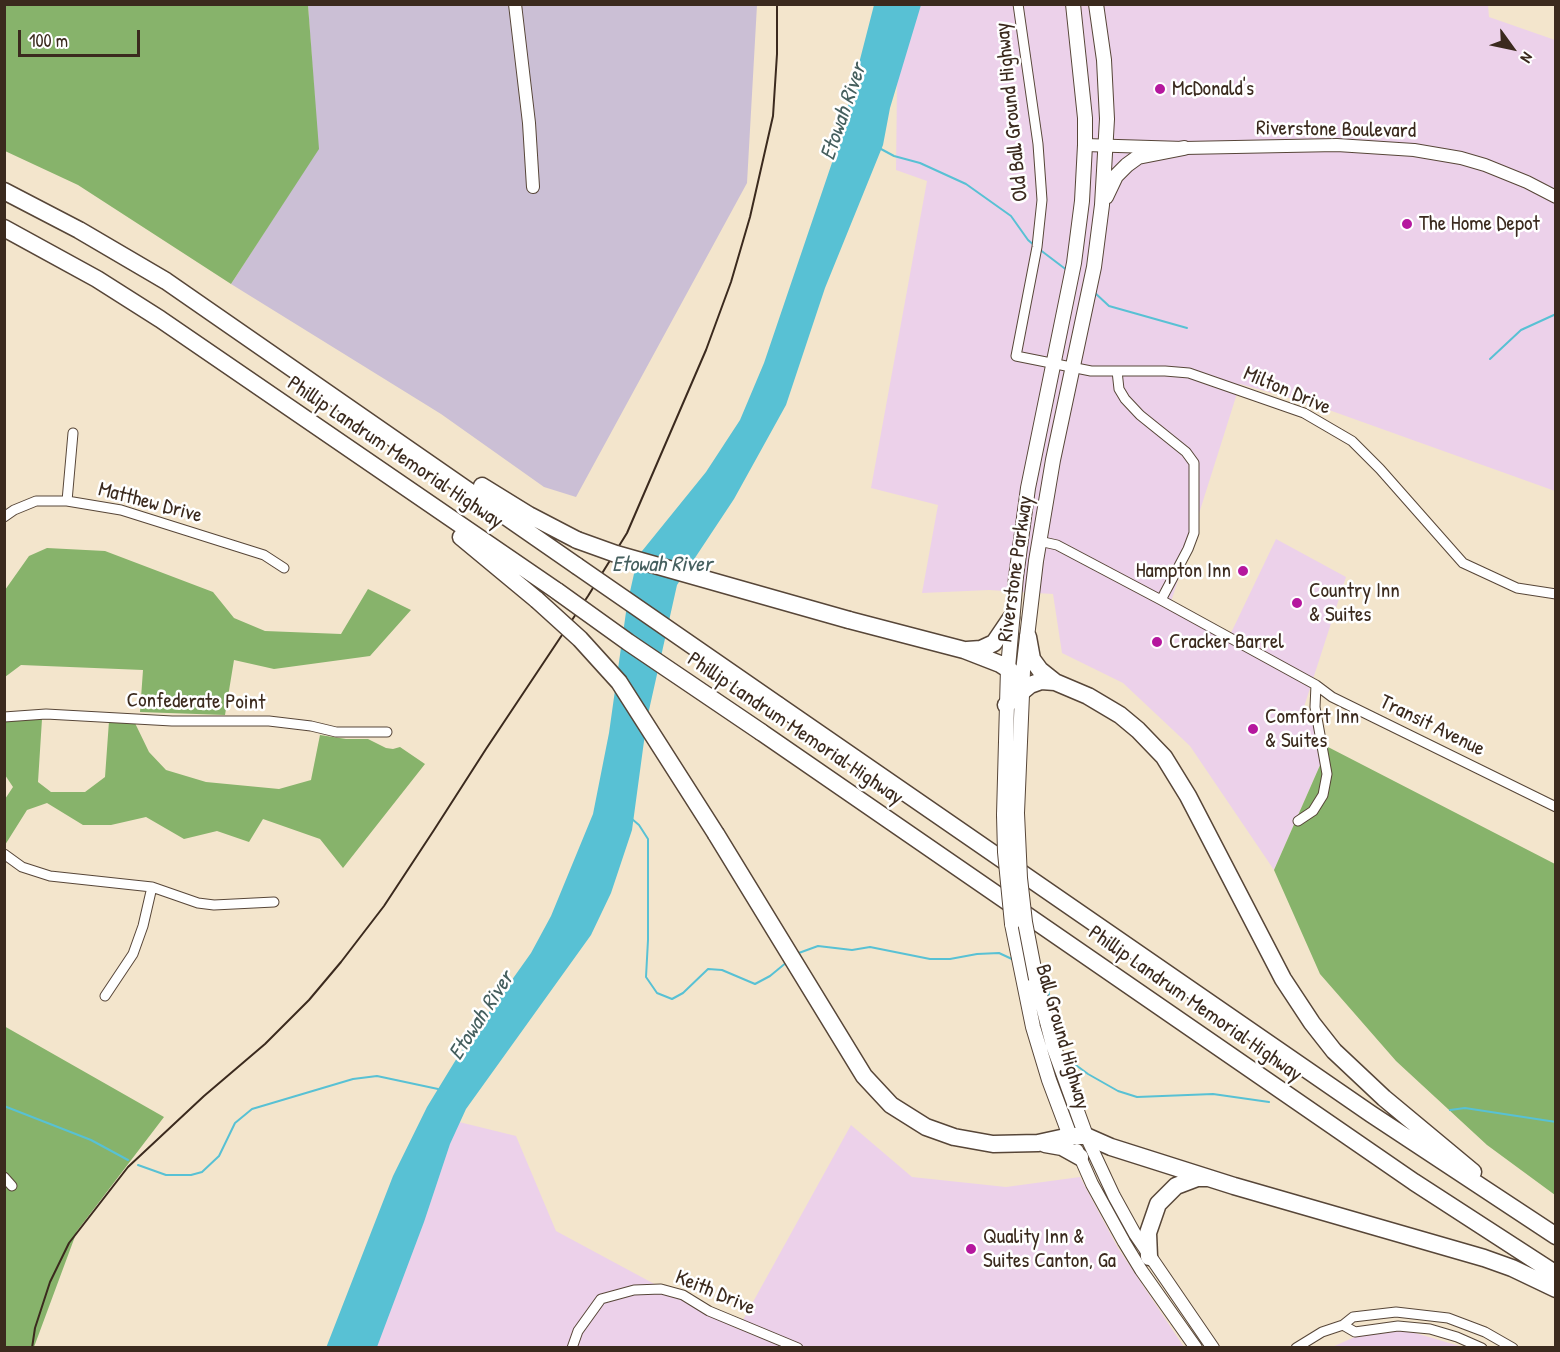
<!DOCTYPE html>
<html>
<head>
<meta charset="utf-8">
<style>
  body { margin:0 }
  #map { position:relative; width:1560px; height:1352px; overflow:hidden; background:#f3e5cc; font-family:"Patrick Hand",sans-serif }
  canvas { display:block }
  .frame { position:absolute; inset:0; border:6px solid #3b2a1e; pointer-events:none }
  .north { position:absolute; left:1482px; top:18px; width:60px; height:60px; -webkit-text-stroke:4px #fff; paint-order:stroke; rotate:123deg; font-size:16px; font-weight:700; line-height:24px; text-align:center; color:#3b2a1e }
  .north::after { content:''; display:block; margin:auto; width:21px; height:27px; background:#3b2a1e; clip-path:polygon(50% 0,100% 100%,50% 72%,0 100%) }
  .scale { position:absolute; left:18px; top:30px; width:122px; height:27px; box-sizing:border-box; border:3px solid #3b2a1e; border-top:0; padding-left:8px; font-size:18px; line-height:21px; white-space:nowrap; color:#3b2a1e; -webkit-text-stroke:4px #fff; paint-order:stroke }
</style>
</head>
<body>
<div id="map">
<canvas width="1560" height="1352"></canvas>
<div class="frame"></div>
<div class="north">N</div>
<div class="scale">100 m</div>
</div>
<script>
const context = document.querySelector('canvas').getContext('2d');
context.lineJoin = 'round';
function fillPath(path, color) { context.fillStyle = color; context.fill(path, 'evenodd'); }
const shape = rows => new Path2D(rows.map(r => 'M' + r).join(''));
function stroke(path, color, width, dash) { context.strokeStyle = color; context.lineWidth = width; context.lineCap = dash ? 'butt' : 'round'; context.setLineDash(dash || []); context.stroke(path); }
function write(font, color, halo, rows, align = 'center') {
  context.font = font + ' "Patrick Hand",sans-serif'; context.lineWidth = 5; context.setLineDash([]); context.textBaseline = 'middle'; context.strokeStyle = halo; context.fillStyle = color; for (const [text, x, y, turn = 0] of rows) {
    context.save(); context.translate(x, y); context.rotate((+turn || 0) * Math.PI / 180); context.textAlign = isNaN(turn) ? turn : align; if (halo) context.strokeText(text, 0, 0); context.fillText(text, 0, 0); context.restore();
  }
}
fillPath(shape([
  [898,5,1488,5,1489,17,1555,40,1555,491,1315,405,1240,384,1171,602,1230,635,1276,539,1346,577,1303,710,1328,747,1274,870,1190,746,1123,683,1062,653,1053,594,989,590,922,593,938,505,871,488,927,181,896,170],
  [451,1120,516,1136,556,1231,738,1329,851,1125,912,1177,1006,1187,1080,1177,1118,1248,1184,1347,365,1348],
  [1405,1330,1463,1347,1330,1348,1357,1336]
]), '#ecd1ea');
fillPath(shape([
  [308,5,757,5,747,183,576,497,544,487,441,414,231,284,318,149]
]), '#cbbfd5');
fillPath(shape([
  [5,4,308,5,319,149,231,284,78,185,5,151],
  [47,548,105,551,213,592,234,618,265,631,341,634,368,589,411,610,370,656,274,669,234,660,225,715,140,712,143,670,21,665,5,677,5,590,29,556],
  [42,719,38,782,51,792,85,792,105,777,109,721,134,721,149,752,166,770,206,782,279,789,311,780,320,735,346,739,368,739,386,748,393,749,400,747,425,764,343,868,320,839,263,819,249,842,217,831,184,839,146,817,111,825,83,825,47,803,27,810,5,845,5,799,13,787,5,775,5,721],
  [1328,747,1555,864,1555,1195,1487,1145,1396,1061,1320,974,1274,870],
  [4,1026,164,1117,77,1231,34,1347,5,1347]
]), '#87b36b');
fillPath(shape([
  [874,5,921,5,890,108,883,145,825,288,786,405,734,499,677,585,647,719,632,830,611,893,591,935,466,1109,450,1144,424,1222,377,1347,326,1348,393,1176,427,1107,460,1053,531,953,551,916,593,814,609,733,627,605,638,556,706,472,740,420,764,363,838,145]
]), '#58c1d4');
stroke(shape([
  [881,149,894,156,920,163,966,184,1011,216,1028,240,1035,246],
  [1039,249,1068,271],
  [1094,292,1109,306,1187,328],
  [1490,359,1521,330,1556,314],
  [632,819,639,825,648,839,648,940,646,977,657,993,672,999,683,993,708,969,722,970,755,984,770,976,787,962],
  [796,954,818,946,852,950,870,947,930,959,950,959,977,954,999,953,1014,960],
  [1043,980,1047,984,1053,1017],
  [1062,1051,1065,1057,1088,1074,1118,1091,1137,1097,1213,1094,1269,1102],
  [4,1106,91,1140,128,1160],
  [1450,1110,1465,1108,1556,1122],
  [138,1165,166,1175,191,1175,202,1172,219,1156,235,1123,252,1109,353,1079,377,1076,438,1089]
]), '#58c1d4', 2);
const street = shape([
  [1018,4,1038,144,1042,200,1037,247,1016,356,1091,371,1165,371,1189,373,1304,413,1352,441,1380,469,1463,563,1517,588,1556,594],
  [1117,371,1119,389,1125,399,1140,415,1186,452,1194,463,1194,533,1188,549,1161,600],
  [67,501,73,433],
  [4,517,14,510,36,501,67,501,121,510,264,555,284,568],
  [1039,541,1057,545,1161,600,1316,685,1332,697,1556,807],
  [4,717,46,714,172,721,269,721,311,726,336,732,387,732],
  [1298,821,1313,811,1323,795,1327,774,1315,707,1316,685],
  [4,854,22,867,50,876,152,887,198,903,214,905,274,902],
  [105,996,133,954,143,926,152,887],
  [4,1177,12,1186],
  [1343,1325,1355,1332,1398,1326,1430,1329,1457,1337,1482,1348],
  [572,1348,578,1331,601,1299,634,1290,661,1289,683,1295,709,1311,798,1348],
  [1296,1348,1322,1332,1343,1325,1353,1317,1396,1312,1448,1318,1485,1332,1513,1348]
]);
const secondary = shape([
  [515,4,529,123,533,187],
  [1085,145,1184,148,1337,145,1414,150,1461,158,1485,165,1527,182,1556,197],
  [1086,1136,1114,1196,1135,1234,1213,1348],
  [1077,1150,1092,1184,1124,1242,1141,1270,1196,1348]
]);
const primary = shape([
  [1106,197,1116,176,1127,165,1138,157,1184,148],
  [1017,813,1023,671,1036,561,1053,460,1094,267,1102,205,1107,119,1104,60,1096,4],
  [1004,815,1008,668,1016,577,1028,488,1074,263,1082,201,1085,145,1085,118,1073,4],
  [1012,924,1033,1027,1049,1080,1070,1136],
  [1036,979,1053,1045,1086,1136]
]);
const highway = shape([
  [4,191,79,230,166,281,577,566],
  [4,228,97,279,160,319,557,591],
  [482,486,529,515,577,540],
  [461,537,537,600],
  [849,620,964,650,1000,664,1011,671,1022,690],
  [1028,637,1032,659,1040,670,1055,682,1088,696,1120,715,1138,730,1164,757,1188,796,1283,979,1312,1023,1334,1051,1384,1098,1473,1172],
  [967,650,981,649,994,643,1011,618],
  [778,705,1371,1114,1556,1236],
  [1006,705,1030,685,1041,681,1055,682],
  [761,732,1414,1182,1556,1274],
  [716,834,864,1076,891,1105,926,1127,954,1137,993,1144,1038,1143,1070,1136,1086,1136,1111,1147,1234,1186,1484,1258,1512,1268,1556,1289],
  [1045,1144,1062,1147,1080,1157],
  [1149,1257,1148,1233,1158,1204,1176,1186,1197,1178,1207,1178]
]);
stroke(street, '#574638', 11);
stroke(secondary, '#574638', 14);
stroke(primary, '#574638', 16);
stroke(highway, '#574638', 19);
stroke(street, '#fff', 9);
stroke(secondary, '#fff', 12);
stroke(primary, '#fff', 14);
stroke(highway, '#fff', 16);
stroke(shape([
  [32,1348,35,1328,50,1282,69,1243,128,1167,204,1096,265,1044,309,1000,341,962,384,906,434,830,486,749,588,596,627,533,706,350,731,282,750,217,773,116,777,54,777,4]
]), '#3b2a1e', 2);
const primaryBridge = shape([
  [1017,813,1020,878,1025,922,1036,979],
  [1004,815,1005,852,1012,924]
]);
const highwayBridge = shape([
  [577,540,616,554,849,620],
  [577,566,778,705],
  [557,591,628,642,761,732],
  [537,600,580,639,619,682,716,834]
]);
stroke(primaryBridge, '#574638', 16, []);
stroke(highwayBridge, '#574638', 19, []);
stroke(primaryBridge, '#fff', 14);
stroke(highwayBridge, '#fff', 16);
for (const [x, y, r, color] of [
  [1160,89,6,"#b5179e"],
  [1407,224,6,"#b5179e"],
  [1243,571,6,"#b5179e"],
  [1297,603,6,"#b5179e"],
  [1157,642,6,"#b5179e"],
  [1253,729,6,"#b5179e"],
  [971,1249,6,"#b5179e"]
]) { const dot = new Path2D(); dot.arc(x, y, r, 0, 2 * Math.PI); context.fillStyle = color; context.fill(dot); stroke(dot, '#fff', 2); }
write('21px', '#3b2a1e', '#fff', [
  ["McDonald's",1172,89],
  ["The Home Depot",1419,224],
  ["Hampton Inn",1231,571,"right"],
  ["Country Inn",1309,591],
  ["& Suites",1309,615],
  ["Cracker Barrel",1169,642],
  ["Comfort Inn",1265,717],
  ["& Suites",1265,741],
  ["Quality Inn &",983,1237],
  ["Suites Canton, Ga",983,1261]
], 'left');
write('21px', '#3b2a1e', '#fff', [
  ["Old Ball Ground Highway",1012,112,-96],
  ["Riverstone Boulevard",1336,130,1],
  ["Milton Drive",1287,391,23],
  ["Phillip Landrum Memorial Highway",395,453,34],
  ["Matthew Drive",150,503,15],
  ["Riverstone Parkway",1016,569,-82],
  ["Confederate Point",196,702,1],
  ["Transit Avenue",1432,726,26],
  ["Phillip Landrum Memorial Highway",795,729,34],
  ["Phillip Landrum Memorial Highway",1195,1004,35],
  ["Ball Ground Highway",1062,1037,74],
  ["Keith Drive",715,1293,23]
]);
write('italic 22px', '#455f5e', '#fff', [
  ["Etowah River",844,112,-71],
  ["Etowah River",662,565],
  ["Etowah River",482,1016,-57]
]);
</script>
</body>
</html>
